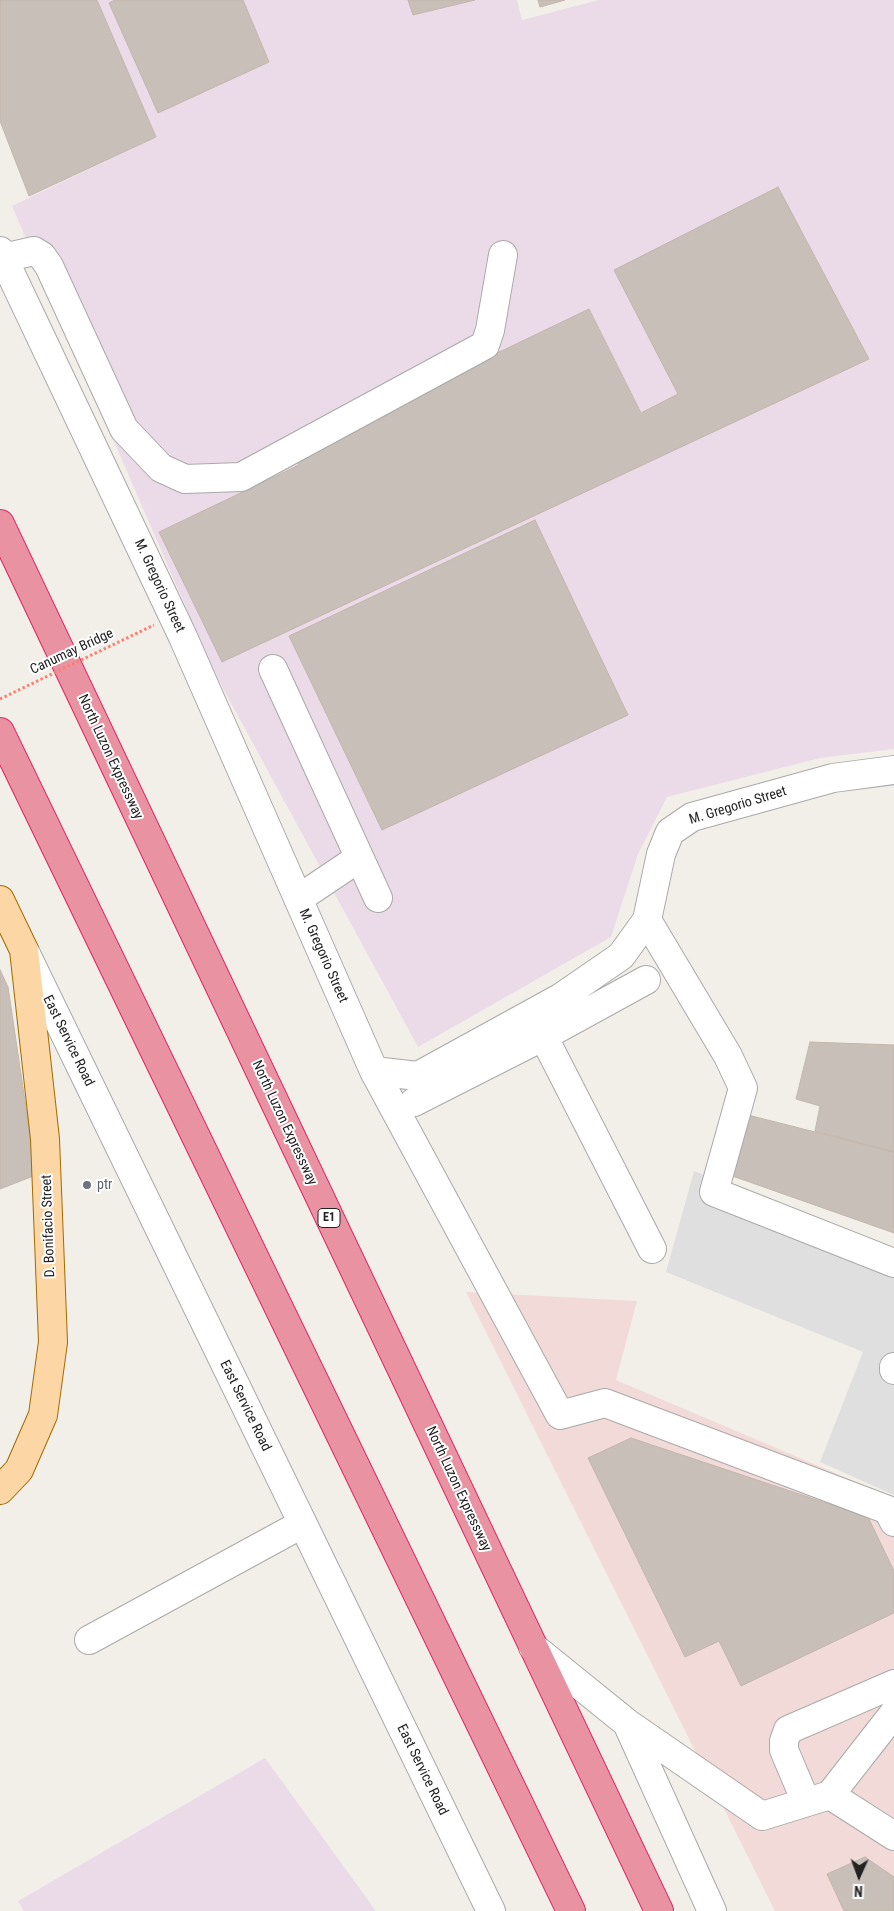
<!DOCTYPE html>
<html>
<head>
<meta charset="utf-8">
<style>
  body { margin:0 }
  #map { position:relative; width:894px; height:1911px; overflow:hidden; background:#f2efe9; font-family:"Roboto Condensed",sans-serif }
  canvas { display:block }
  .north { position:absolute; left:834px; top:1851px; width:50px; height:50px; -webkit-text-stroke:4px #fff; paint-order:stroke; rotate:182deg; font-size:14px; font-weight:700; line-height:20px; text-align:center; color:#222 }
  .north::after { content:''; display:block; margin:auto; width:18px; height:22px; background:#222; clip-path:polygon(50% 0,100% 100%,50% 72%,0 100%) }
</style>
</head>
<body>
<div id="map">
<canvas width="894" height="1911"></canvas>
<div class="north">N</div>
</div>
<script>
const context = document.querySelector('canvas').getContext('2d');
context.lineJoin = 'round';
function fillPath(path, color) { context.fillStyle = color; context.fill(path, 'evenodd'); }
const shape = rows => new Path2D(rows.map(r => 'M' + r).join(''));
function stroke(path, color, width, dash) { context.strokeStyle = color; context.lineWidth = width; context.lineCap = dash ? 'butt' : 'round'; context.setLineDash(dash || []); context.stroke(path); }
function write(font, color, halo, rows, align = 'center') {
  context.font = font + ' "Roboto Condensed",sans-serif'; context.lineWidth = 4; context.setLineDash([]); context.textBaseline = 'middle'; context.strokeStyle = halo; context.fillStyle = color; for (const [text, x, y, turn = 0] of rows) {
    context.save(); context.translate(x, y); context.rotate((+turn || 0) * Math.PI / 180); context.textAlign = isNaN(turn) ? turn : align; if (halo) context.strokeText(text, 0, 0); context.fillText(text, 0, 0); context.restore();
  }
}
fillPath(shape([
  [694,1171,894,1249,894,1495,820,1462,863,1352,666,1272]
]), '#e0dfdf');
fillPath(shape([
  [466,1292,637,1301,616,1380,894,1498,894,1911,775,1911]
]), '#f2dad9');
fillPath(shape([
  [97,0,517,0,522,20,599,0,894,0,894,749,820,758,667,797,638,854,611,937,418,1047,213,670,12,206,156,137],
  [265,1758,376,1911,24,1911,18,1901]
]), '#ebdbe8');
const building = shape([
  [0,0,97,0,156,137,29,196,0,121,0,0],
  [115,0,243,0,269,62,158,113,109,3,115,0],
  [408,0,475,0,413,15,408,0],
  [538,0,565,0,540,7,538,0],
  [778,187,869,359,222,662,159,532,299,465,293,451,589,309,641,413,678,394,614,270,778,187],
  [535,520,628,715,382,830,289,636,535,520],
  [0,970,8,987,36,1175,0,1189,0,970],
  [810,1042,894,1045,894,1152,815,1131,820,1106,796,1099,810,1042],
  [740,1113,894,1152,894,1233,724,1173,740,1113],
  [631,1438,868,1517,894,1571,894,1613,741,1686,719,1641,685,1657,588,1458,631,1438],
  [865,1857,894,1877,894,1911,844,1911,827,1874,865,1857]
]);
fillPath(building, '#c7bfb8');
stroke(building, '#c4b6ab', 1);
const minor = shape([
  [0,251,183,637,374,1071,418,1076,560,998,621,956,647,920,661,854,670,832,692,817,833,778,894,770],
  [3,258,34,251,42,256,49,266,124,429,161,468,185,479,241,477,485,345,490,330,503,255],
  [273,669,378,898],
  [298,899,359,858],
  [647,920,728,1056,743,1088,714,1192,894,1263],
  [25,952,491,1911],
  [532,1014,652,1249],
  [374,1071,560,1415,605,1403,888,1510,894,1522],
  [414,1102,544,1036,646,980],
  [894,1367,894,1370],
  [89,1640,302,1524],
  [533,1647,627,1723,762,1816,830,1795,894,1713],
  [627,1723,712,1911],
  [830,1795,894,1836],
  [806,1802,784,1750,784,1741,788,1730,894,1684]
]);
const major = shape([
  [0,900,24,950,45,1139,53,1342,43,1415,19,1470,0,1490]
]);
const highway = shape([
  [0,524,659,1911],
  [0,732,571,1911]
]);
stroke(minor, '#a9a9a9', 30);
stroke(major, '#a06b00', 30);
stroke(highway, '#dc2a67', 30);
stroke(minor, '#fff', 28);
stroke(major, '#fcd6a4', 28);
stroke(highway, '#e892a2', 28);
stroke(shape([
  [0,699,154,625]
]), '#fa8072', 3, [2.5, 2.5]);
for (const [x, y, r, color] of [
  [87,1185,5,"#6b7280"]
]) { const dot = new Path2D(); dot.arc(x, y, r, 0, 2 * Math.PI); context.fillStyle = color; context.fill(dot); stroke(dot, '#fff', 2); }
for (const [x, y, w] of [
  [329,1218,22]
]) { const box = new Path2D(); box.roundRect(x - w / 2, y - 9.5, w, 19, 4); context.fillStyle = '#fff'; context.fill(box); stroke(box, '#222', 1); }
write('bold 12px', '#222', null, [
  ["E1",329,1218]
]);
write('14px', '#222', '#fff', [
  ["M. Gregorio Street",159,586,65],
  ["Canumay Bridge",72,652,-25],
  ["North Luzon Expressway",110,757,65],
  ["M. Gregorio Street",738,806,-17],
  ["M. Gregorio Street",323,956,66],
  ["East Service Road",68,1041,64],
  ["North Luzon Expressway",284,1123,65],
  ["D. Bonifacio Street",49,1226,-92],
  ["East Service Road",245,1406,64],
  ["North Luzon Expressway",458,1489,65],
  ["East Service Road",422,1770,64]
]);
write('14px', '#5b616d', '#fff', [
  ["ptr",97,1185]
], 'left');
</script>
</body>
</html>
